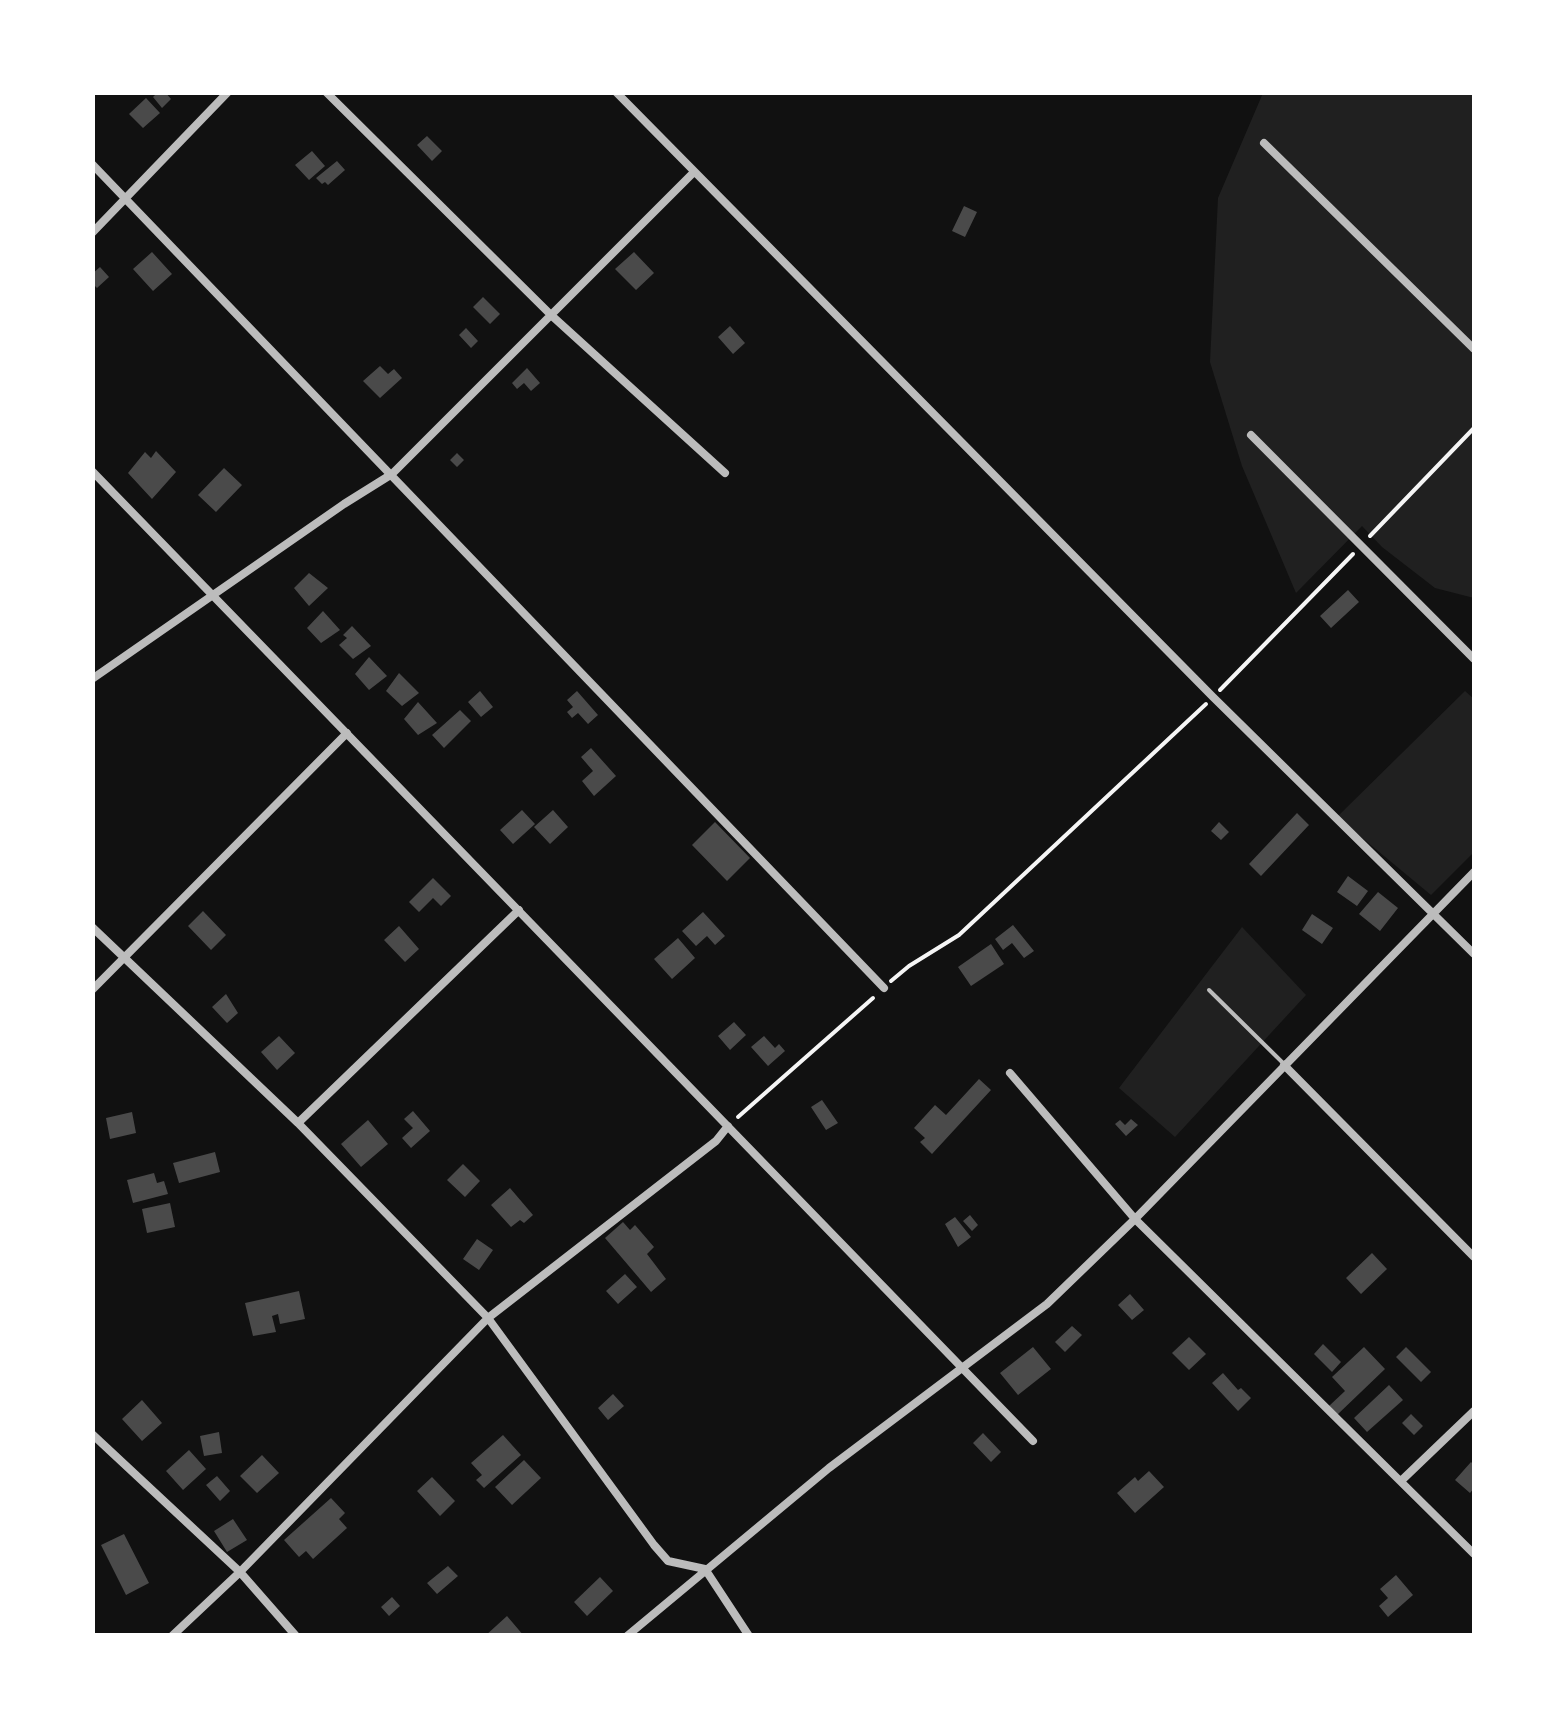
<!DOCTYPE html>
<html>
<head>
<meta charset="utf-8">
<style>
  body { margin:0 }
  #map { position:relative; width:1567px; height:1728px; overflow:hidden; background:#111; font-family:"Sofia Sans Condensed",sans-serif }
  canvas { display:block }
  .frame { position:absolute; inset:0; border:95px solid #fff; pointer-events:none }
</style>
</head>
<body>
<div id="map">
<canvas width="1567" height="1728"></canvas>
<div class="frame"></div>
</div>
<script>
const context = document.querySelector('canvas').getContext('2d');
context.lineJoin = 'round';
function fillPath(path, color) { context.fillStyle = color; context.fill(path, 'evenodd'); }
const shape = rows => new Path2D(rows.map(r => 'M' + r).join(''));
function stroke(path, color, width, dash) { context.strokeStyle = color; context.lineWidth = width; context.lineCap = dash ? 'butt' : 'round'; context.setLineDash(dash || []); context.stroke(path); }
fillPath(shape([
  [1263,93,1474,93,1474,598,1435,588,1382,547,1362,526,1296,593,1242,466,1210,362,1218,198],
  [1465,691,1474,699,1474,852,1431,895,1337,817],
  [1242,927,1306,995,1175,1137,1119,1088]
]), '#202020');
fillPath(shape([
  [158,92,165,92,171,99,162,108,153,97],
  [146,98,160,113,143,128,129,114],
  [427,136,442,151,432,161,417,145],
  [312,151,325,166,309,180,295,165],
  [337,161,345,170,328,185,325,182,322,184,316,178],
  [964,206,977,212,965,237,952,231],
  [152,252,172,274,153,291,133,269],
  [634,252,654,273,636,290,615,269],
  [100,267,109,277,97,288,92,283,92,274],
  [483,297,500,314,490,324,473,307],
  [730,326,745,343,733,354,718,337],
  [466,328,478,341,471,348,459,335],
  [380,366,388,374,394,369,402,378,380,398,363,381],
  [527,368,540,383,531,391,524,383,517,389,512,383],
  [156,451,176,472,152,499,128,473,145,452,151,458],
  [457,453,464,460,457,467,450,460],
  [224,468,242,485,216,512,198,495],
  [309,573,328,588,309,606,294,588],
  [1348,590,1359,602,1331,628,1320,616],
  [323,611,340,630,321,643,307,628],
  [352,626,371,646,353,659,339,645,347,638,343,635],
  [369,657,387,676,369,690,355,674],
  [399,673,419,693,402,706,386,691],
  [480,691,493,707,481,717,468,702],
  [577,691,598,715,588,724,578,713,572,718,567,712,573,707,567,700],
  [418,702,437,723,418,735,404,719],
  [460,710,471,721,444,748,432,735],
  [591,748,616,776,594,796,582,781,593,771,581,757],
  [522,810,535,824,513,844,500,830],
  [553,810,568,827,550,844,534,827],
  [1297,813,1309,825,1261,876,1249,864],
  [715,822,750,858,727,881,692,845],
  [1219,822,1229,832,1221,840,1211,831],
  [1348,876,1368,891,1357,906,1337,892],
  [433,878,451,896,441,906,433,898,419,912,409,902],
  [1378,892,1398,908,1380,931,1359,914],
  [203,911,226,935,211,950,188,926],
  [703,912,725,936,715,945,707,936,696,946,682,931],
  [1312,914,1333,928,1322,944,1302,930],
  [1013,925,1034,951,1024,958,1012,943,1003,950,995,939],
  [399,926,419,949,405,962,384,940],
  [678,938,695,958,672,979,654,959],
  [991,944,1004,964,971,986,958,967],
  [226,994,238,1013,227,1023,212,1007],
  [734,1022,746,1035,730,1050,718,1036],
  [279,1036,295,1053,277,1070,261,1052],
  [764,1036,775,1048,779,1044,785,1051,768,1066,751,1047],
  [979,1079,991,1090,932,1154,920,1142,925,1138,914,1128,935,1105,946,1115],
  [822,1100,838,1123,826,1130,811,1107],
  [413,1111,430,1131,411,1148,402,1138,413,1128,404,1119],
  [132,1112,136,1133,110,1139,106,1118],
  [1131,1119,1138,1125,1126,1136,1115,1124,1120,1120,1125,1125],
  [368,1120,388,1144,361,1167,341,1144],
  [215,1152,220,1172,179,1183,173,1163],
  [463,1164,480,1181,465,1197,447,1180],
  [154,1173,157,1183,164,1181,168,1194,133,1203,127,1180],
  [510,1188,533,1215,524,1223,520,1220,511,1227,491,1205],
  [170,1203,175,1227,147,1233,142,1209],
  [970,1215,978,1225,972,1231,963,1221],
  [955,1217,971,1237,958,1247,945,1224],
  [623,1222,630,1230,635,1225,654,1247,647,1254,666,1279,651,1292,605,1238],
  [477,1239,493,1250,479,1270,463,1259],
  [1372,1253,1387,1269,1361,1294,1346,1278],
  [625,1274,637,1287,618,1304,606,1291],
  [299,1291,305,1319,280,1324,278,1314,272,1316,276,1332,253,1336,245,1303],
  [1130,1294,1144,1310,1132,1320,1118,1305],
  [1072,1326,1082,1335,1065,1352,1055,1342],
  [1189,1337,1206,1354,1189,1370,1172,1353],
  [1323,1344,1341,1362,1332,1372,1314,1354],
  [1033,1347,1051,1369,1018,1395,1000,1373],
  [1364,1347,1385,1369,1337,1415,1329,1406,1345,1391,1332,1377],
  [1406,1347,1431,1372,1421,1382,1396,1357],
  [1223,1373,1238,1390,1241,1388,1251,1398,1238,1411,1212,1383],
  [1389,1385,1403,1400,1367,1432,1354,1418],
  [613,1394,624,1406,608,1420,598,1408],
  [142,1400,162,1423,142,1441,122,1419],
  [1411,1414,1423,1426,1414,1435,1402,1423],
  [219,1432,222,1453,204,1456,200,1436],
  [983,1433,1001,1452,991,1462,973,1443],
  [503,1435,521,1455,484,1488,476,1480,482,1475,471,1463],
  [189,1450,206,1469,183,1490,166,1471],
  [262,1455,279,1473,257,1493,240,1476],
  [524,1460,541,1478,512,1505,495,1487],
  [1471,1462,1474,1465,1474,1488,1470,1493,1455,1480],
  [1149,1471,1164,1487,1135,1513,1117,1493,1135,1477,1138,1481],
  [217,1476,230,1491,220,1501,206,1485],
  [432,1477,455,1501,440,1516,417,1491],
  [331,1498,345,1513,339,1519,347,1528,313,1559,306,1551,299,1557,284,1540],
  [233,1519,247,1540,227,1552,214,1531],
  [124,1534,149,1583,126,1595,101,1545],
  [448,1566,458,1576,437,1594,427,1583],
  [1396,1575,1413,1595,1388,1617,1379,1606,1388,1598,1380,1589],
  [600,1577,613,1591,587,1616,574,1602],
  [392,1597,400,1606,389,1616,381,1607],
  [507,1616,524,1636,485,1636]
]), '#4a4a4a');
stroke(shape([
  [1370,536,1474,428],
  [1220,690,1353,554],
  [891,981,909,966,959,935,1206,704],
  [738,1117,873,998]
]), '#f5f5f5', 4);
stroke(shape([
  [1209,990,1284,1064]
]), '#bcbcbc', 4);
stroke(shape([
  [326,92,551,315,725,473],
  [616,92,1213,697,1474,954],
  [1264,143,1474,349],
  [92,164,884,988],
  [92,233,228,92],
  [1251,435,1474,659],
  [92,471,1033,1441],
  [92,679,344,504,392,474,694,172],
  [92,927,298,1123,488,1318,654,1545,668,1561,705,1569,749,1636],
  [92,990,347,733],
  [1284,1065,1474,1257],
  [1010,1073,1135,1219,1474,1554],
  [298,1123,519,910],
  [92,1434,240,1572,296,1636],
  [1402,1480,1474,1411],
  [172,1636,240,1572,488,1318,716,1141,728,1126],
  [627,1636,829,1468,1047,1304,1135,1219,1474,872]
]), '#bcbcbc', 8);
</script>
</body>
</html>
